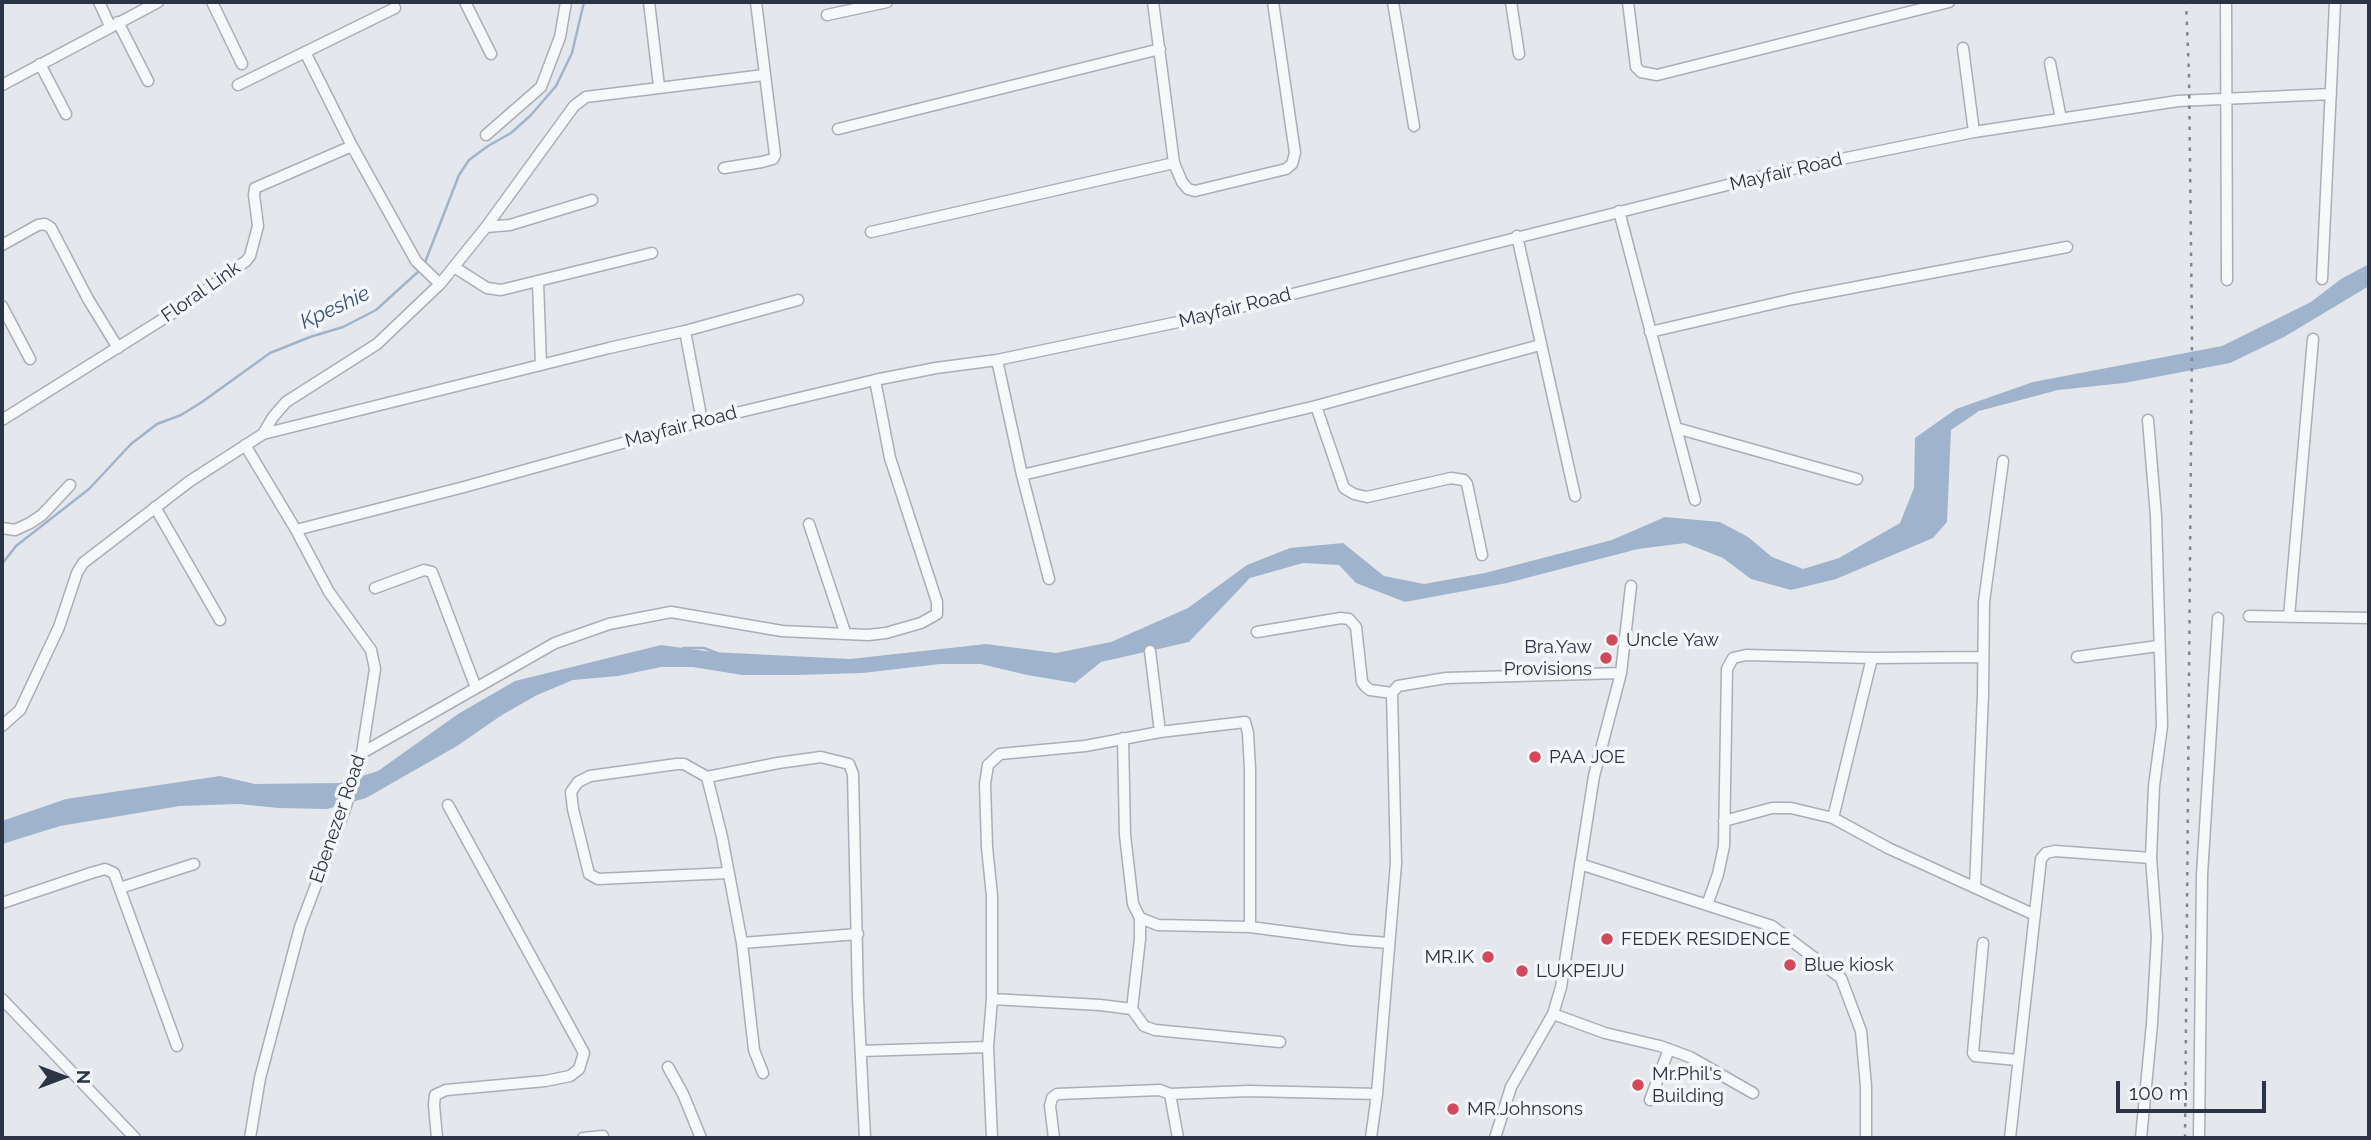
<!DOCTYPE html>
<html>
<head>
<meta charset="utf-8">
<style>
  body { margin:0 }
  #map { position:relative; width:2371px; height:1140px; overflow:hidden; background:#e4e7ec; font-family:Raleway,sans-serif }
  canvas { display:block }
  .frame { position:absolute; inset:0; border:4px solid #2b3445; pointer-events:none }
  .north { position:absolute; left:28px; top:1042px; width:70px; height:70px; -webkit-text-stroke:5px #f4f6f9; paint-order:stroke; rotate:90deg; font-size:19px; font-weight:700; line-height:28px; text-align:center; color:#2b3445 }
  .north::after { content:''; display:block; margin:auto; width:24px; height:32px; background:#2b3445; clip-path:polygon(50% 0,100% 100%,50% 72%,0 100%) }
  .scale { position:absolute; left:2116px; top:1081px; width:150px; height:32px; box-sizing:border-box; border:4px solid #2b3445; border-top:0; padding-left:9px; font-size:21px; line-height:24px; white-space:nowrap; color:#2b3445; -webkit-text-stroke:5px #f4f6f9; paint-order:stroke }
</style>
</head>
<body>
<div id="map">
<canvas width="2371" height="1140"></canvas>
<div class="frame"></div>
<div class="north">N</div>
<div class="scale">100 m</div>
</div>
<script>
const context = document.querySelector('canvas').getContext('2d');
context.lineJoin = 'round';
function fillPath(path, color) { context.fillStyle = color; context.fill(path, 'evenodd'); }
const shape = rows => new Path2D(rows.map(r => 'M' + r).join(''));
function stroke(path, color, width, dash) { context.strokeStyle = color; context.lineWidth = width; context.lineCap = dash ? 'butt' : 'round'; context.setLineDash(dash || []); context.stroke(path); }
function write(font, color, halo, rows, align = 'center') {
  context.font = font + ' Raleway,sans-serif'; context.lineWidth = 7; context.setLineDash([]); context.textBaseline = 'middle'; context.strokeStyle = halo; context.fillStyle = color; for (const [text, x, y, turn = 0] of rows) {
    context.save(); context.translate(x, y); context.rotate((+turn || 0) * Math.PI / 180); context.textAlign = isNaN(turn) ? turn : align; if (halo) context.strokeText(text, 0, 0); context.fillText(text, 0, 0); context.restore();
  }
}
fillPath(shape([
  [2369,264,2369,286,2284,337,2230,363,2124,383,2058,390,1979,411,1951,430,1947,522,1933,538,1836,579,1791,590,1751,579,1723,558,1685,543,1638,549,1507,583,1405,602,1356,583,1339,565,1303,563,1250,578,1189,642,1101,662,1075,683,1027,675,981,664,940,664,863,673,797,675,742,675,693,667,661,667,618,676,573,680,537,695,502,715,457,746,366,798,327,809,278,808,239,804,180,806,60,826,2,844,2,821,66,799,220,776,255,784,340,783,378,771,458,714,515,681,661,645,712,652,850,659,986,644,1056,653,1111,642,1188,608,1247,565,1290,548,1343,543,1384,576,1424,584,1485,573,1612,540,1665,517,1720,522,1748,537,1772,557,1803,569,1839,558,1900,523,1914,488,1915,438,1956,409,2033,382,2222,346,2311,302,2341,279]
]), '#9fb4cc');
stroke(shape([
  [424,265,459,175,469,160,488,146,511,133,531,115,556,86,572,53,584,2],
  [2,564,16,546,89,489,131,444,157,424,181,415,202,402,270,353,310,337,343,327,376,310,420,270],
  [683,648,704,648,717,653]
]), '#9fb4cc', 2.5);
const minor = shape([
  [99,2,110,26],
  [212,2,242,64],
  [465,2,491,54],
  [649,2,659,86],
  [1153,2,1174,163,1182,182,1188,189,1195,191,1286,169,1292,164,1295,153,1273,2],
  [1393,2,1414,126],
  [1511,2,1519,54],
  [1628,2,1636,67,1641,72,1657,75,1949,2],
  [2226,2,2227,280],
  [827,15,887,2],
  [118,22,148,81],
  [1963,48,1974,132],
  [2050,63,2061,119],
  [40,64,66,114],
  [2,85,158,2],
  [238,85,395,8],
  [838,129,1160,49],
  [486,135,541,87,560,37,566,2],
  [352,146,416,261,440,284],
  [724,168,762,162,773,159,775,155,756,2],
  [1619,211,1695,500],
  [486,227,510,225,592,200],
  [871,232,1174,163],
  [1517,236,1575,496],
  [2,245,38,225,45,224,51,228,88,299,118,348],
  [454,267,487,288,501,290,652,253],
  [2322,279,2335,2],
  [538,282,541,365],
  [2,306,30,359],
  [685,331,702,421],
  [1650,332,1793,299,2067,247],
  [997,360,1022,475,1049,579],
  [1316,406,1344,488,1354,494,1367,497,1451,478,1464,480,1467,484,1482,555],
  [2,420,187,304,246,261,250,256,258,226,254,195,255,188,352,146,305,52],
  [1676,428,1857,479],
  [263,434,273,417,286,402,377,344,440,284,486,227,574,106,586,97,764,75],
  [245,445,296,530,329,592,371,650,375,669,362,753,345,809,300,927,260,1078,250,1138],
  [1022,475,1316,406,1540,345],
  [155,507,220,620],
  [809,524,845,632],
  [2,528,15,530,30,523,42,515,70,485],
  [296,530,464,487,702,421,875,380,936,368,997,360,1197,318,1787,170,1974,132,2178,101,2331,94],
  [375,588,424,570,432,572,476,688],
  [2249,616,2369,618],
  [2289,617,2313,339],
  [1257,632,1341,618,1349,619,1356,627,1362,682,1365,686,1370,690,1392,693],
  [1150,651,1160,732],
  [2077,657,2158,646],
  [1621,673,1631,586],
  [1392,693,1398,686,1446,678,1621,673,1594,776,1561,987,1553,1014,1511,1087,1495,1138],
  [2,726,20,710,59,627,77,573,83,563,190,481,263,434,609,348,685,331,798,300],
  [1123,738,1125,835,1133,904,1140,918,1140,939,1132,1009,1144,1026,1155,1030,1280,1042],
  [362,753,555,643,609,624,671,612,782,631,868,635,886,633,921,623,937,614,937,602,890,458,875,380],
  [707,777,778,763,821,757,849,764,853,774,858,998,865,1138],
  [1833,818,1872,658],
  [1724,821,1772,808,1791,808,1833,818,1888,848,2035,915],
  [1580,864,1772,926,1841,978,1861,1031,1866,1086,1866,1138],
  [728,873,598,879,589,874,573,809,571,792,578,782,590,776,677,764,684,764,707,777,722,837,742,943,754,1050,763,1073],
  [1975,887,1983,694,1984,602,2003,461],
  [120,888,194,864],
  [2,903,91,873,105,869,114,873,177,1046],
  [1707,905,1718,874,1724,846,1727,669,1733,658,1746,655,1872,658,1982,657],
  [1140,918,1158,925,1250,927,1350,940,1389,943],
  [742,943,858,934],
  [1983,943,1973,1053,1975,1056,2017,1060],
  [2,999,135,1138],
  [992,999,1100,1005,1132,1009],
  [1553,1014,1605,1033,1660,1046,1690,1057,1753,1093],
  [861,1051,988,1047],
  [668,1067,683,1094,701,1138],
  [1170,1094,1249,1091,1377,1094],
  [1650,1100,1669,1049],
  [437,1138,434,1105,435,1095,446,1090,545,1081,570,1076,579,1069,584,1053,448,805],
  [583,1138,603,1136],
  [992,1138,988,1047,992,999,992,896,987,847,985,784,988,765,1000,754,1085,746,1160,732,1245,722,1248,733,1250,769,1250,927],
  [1054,1138,1050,1106,1052,1098,1057,1094,1160,1090,1170,1094,1178,1138],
  [1371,1138,1377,1094,1396,863,1392,693],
  [2010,1138,2041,859,2046,853,2055,851,2151,858],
  [2141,1138,2152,1024,2157,937,2151,858,2154,786,2162,726,2156,516,2148,420],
  [2199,1138,2202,875,2218,618]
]);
stroke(minor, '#a9aeb7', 13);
stroke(minor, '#f7f8fa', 10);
stroke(shape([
  [2185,1138,2192,333,2189,75,2186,2]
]), '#7d8696', 2.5, [3.5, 7]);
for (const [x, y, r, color] of [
  [1612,640,7,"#d1495b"],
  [1606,658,7,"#d1495b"],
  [1535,757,7,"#d1495b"],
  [1607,939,7,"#d1495b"],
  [1488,957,7,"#d1495b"],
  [1790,965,7,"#d1495b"],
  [1522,971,7,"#d1495b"],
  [1638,1085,7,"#d1495b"],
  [1453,1109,7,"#d1495b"]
]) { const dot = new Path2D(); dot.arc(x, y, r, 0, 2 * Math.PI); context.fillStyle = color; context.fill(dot); stroke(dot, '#f4f6f9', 2.5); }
write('19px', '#2b3445', '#f4f6f9', [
  ["Mayfair Road",1786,172,-13],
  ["Floral Link",201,292,-35],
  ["Mayfair Road",1235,308,-14],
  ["Mayfair Road",681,427,-15],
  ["Ebenezer Road",338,819,-71]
]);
write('19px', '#2b3445', '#f4f6f9', [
  ["Uncle Yaw",1626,640],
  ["Bra.Yaw",1592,647,"right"],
  ["Provisions",1592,669,"right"],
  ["PAA JOE",1549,757],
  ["FEDEK RESIDENCE",1621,939],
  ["MR.IK",1474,957,"right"],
  ["Blue kiosk",1804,965],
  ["LUKPEIJU",1536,971],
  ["Mr.Phil's",1652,1074],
  ["Building",1652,1096],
  ["MR.Johnsons",1467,1109]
], 'left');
write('italic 21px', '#34527a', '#f4f6f9', [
  ["Kpeshie",335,308,-25]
]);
</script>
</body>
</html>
